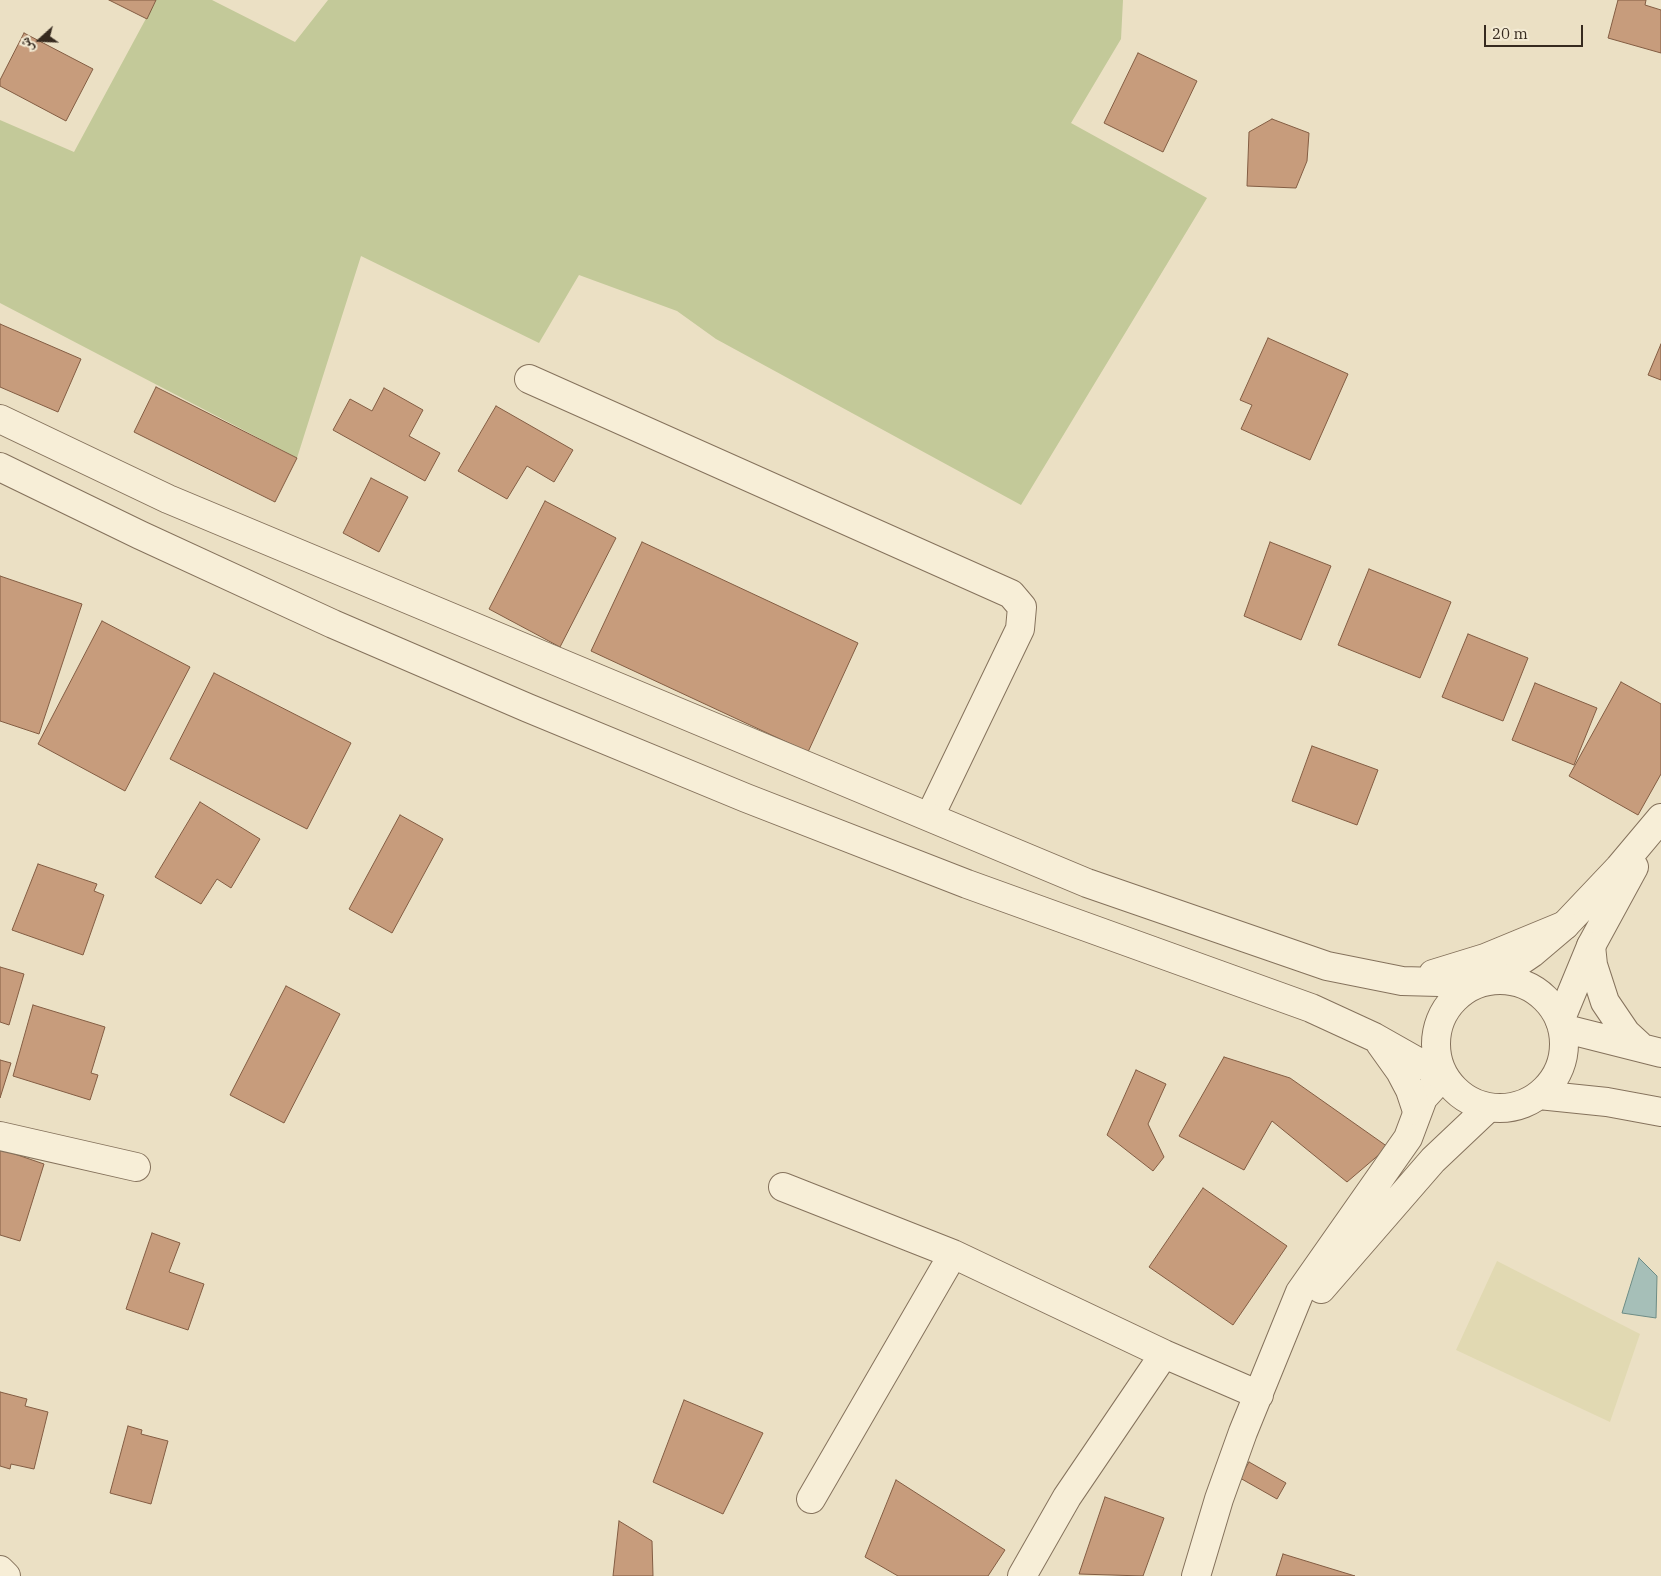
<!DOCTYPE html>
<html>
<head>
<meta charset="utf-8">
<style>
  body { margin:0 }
  #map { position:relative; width:1661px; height:1576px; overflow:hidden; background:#ebe0c4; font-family:"IBM Plex Serif","Noto Naskh Arabic",serif }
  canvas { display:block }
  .north { position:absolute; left:15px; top:15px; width:50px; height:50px; -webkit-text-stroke:4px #f3ead3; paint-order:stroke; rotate:250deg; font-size:14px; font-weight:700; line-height:20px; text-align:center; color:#362a1f }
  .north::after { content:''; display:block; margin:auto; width:18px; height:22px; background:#362a1f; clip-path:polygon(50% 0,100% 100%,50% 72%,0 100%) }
  .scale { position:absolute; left:1484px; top:25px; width:99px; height:22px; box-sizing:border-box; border:2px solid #362a1f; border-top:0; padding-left:6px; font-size:15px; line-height:18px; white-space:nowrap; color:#362a1f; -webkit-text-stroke:4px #f3ead3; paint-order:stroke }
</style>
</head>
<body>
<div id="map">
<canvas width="1661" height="1576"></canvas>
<div class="north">ش</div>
<div class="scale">20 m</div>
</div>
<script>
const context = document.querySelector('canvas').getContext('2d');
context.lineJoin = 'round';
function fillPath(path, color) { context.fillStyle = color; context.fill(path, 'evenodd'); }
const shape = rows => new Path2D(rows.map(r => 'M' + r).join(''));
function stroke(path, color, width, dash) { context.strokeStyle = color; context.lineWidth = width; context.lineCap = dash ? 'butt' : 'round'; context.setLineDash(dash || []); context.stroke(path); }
fillPath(shape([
  [1497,1261,1640,1334,1610,1422,1456,1350]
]), '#e1d9b2');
fillPath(shape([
  [156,0,212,0,295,42,328,0,1123,0,1121,39,1071,123,1207,198,1021,505,716,339,677,311,579,275,539,343,361,256,297,458,0,303,0,120,74,152]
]), '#c3c999');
const water = shape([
  [1639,1258,1657,1276,1656,1318,1622,1313,1639,1258]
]);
fillPath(water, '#a6bfb8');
stroke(water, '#6d8c85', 1);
const building = shape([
  [109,0,156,0,147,19,109,0],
  [1618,0,1646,0,1645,5,1661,10,1661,53,1608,38,1618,0],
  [24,33,93,69,66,121,0,86,0,80,24,33],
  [1138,53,1197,81,1163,152,1104,123,1138,53],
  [1272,119,1309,133,1307,161,1296,188,1247,186,1249,132,1272,119],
  [0,324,81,359,58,412,0,387,0,324],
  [1268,338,1348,374,1310,460,1241,429,1252,405,1240,400,1268,338],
  [1661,344,1661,380,1648,375,1661,344],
  [156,387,297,458,275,502,134,432,156,387],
  [384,388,423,410,409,436,440,453,425,481,333,430,350,399,372,411,384,388],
  [496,406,573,450,554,482,527,466,507,499,458,471,496,406],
  [371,478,408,497,379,552,343,533,371,478],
  [545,501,616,538,560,647,489,609,545,501],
  [642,542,858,643,808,752,591,651,642,542],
  [1270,542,1331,566,1301,640,1244,616,1270,542],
  [1369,569,1451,602,1420,678,1338,645,1369,569],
  [0,576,82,604,39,734,0,721,0,576],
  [102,621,190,667,125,791,38,744,102,621],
  [1468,634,1528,658,1503,721,1442,697,1468,634],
  [214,673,351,743,307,829,170,759,214,673],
  [1621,682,1661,704,1661,774,1638,815,1569,776,1621,682],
  [1535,683,1597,708,1574,765,1512,740,1535,683],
  [1312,746,1378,770,1357,825,1292,801,1312,746],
  [200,802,260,839,231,888,217,879,201,904,155,877,200,802],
  [400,815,443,839,392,933,349,909,400,815],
  [38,864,97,884,94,891,104,895,83,955,12,930,38,864],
  [0,967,24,974,9,1025,0,1022,0,967],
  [286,986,340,1014,284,1123,230,1095,286,986],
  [33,1005,105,1027,91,1073,98,1075,90,1100,13,1076,33,1005],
  [1224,1057,1290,1078,1388,1147,1347,1182,1272,1121,1244,1170,1179,1136,1224,1057],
  [0,1060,11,1063,0,1098,0,1060],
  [1136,1070,1166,1084,1148,1124,1164,1157,1153,1171,1107,1135,1136,1070],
  [0,1149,44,1164,20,1241,0,1235,0,1149],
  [1203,1188,1287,1246,1233,1325,1149,1267,1203,1188],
  [152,1233,180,1243,169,1272,204,1284,188,1330,126,1309,152,1233],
  [0,1392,27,1399,25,1406,48,1412,34,1469,11,1464,10,1469,0,1466,0,1392],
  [684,1400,763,1433,723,1514,653,1482,684,1400],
  [128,1426,142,1430,141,1434,168,1441,151,1504,110,1493,128,1426],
  [1249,1462,1286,1483,1277,1499,1240,1478,1249,1462],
  [896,1480,1005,1550,988,1576,898,1576,865,1557,896,1480],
  [1105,1497,1164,1518,1143,1576,1079,1574,1105,1497],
  [619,1521,652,1541,653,1576,613,1576,619,1521],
  [1283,1554,1355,1576,1276,1576,1283,1554]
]);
fillPath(building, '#c79c7c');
stroke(building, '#835d43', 1);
const minor = shape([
  [529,379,1011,594,1022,607,1020,629,930,816],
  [1494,979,1532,953,1565,925,1619,868,1661,818],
  [1560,1021,1591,946,1634,867],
  [0,1136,136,1167],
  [783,1187,953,1254,1164,1354,1259,1395],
  [1321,1289,1433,1160,1488,1108],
  [811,1499,953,1254],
  [0,1570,6,1576],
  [1022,1576,1067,1497,1164,1354],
  [1196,1576,1219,1499,1243,1432,1300,1292,1408,1138,1423,1098,1443,1076]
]);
const tertiary = shape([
  [0,419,168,499,1087,883,1327,966,1402,981,1476,983],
  [0,467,140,535,333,624,528,708,746,798,967,884,1311,1008,1374,1037,1443,1076],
  [1591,946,1593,965,1605,1002,1626,1033,1639,1045],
  [1433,974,1485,958,1565,925],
  '1436 1044a64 64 0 1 1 128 0a64 64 0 1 1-128 0Z',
  [1562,1028,1661,1053],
  [1380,1043,1400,1071,1410,1090,1417,1111],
  [1539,1095,1607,1102,1661,1112]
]);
stroke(minor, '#85725c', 30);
stroke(tertiary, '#85725c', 30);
stroke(minor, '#f7eed7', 28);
stroke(tertiary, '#f7eed7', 28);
</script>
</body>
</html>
